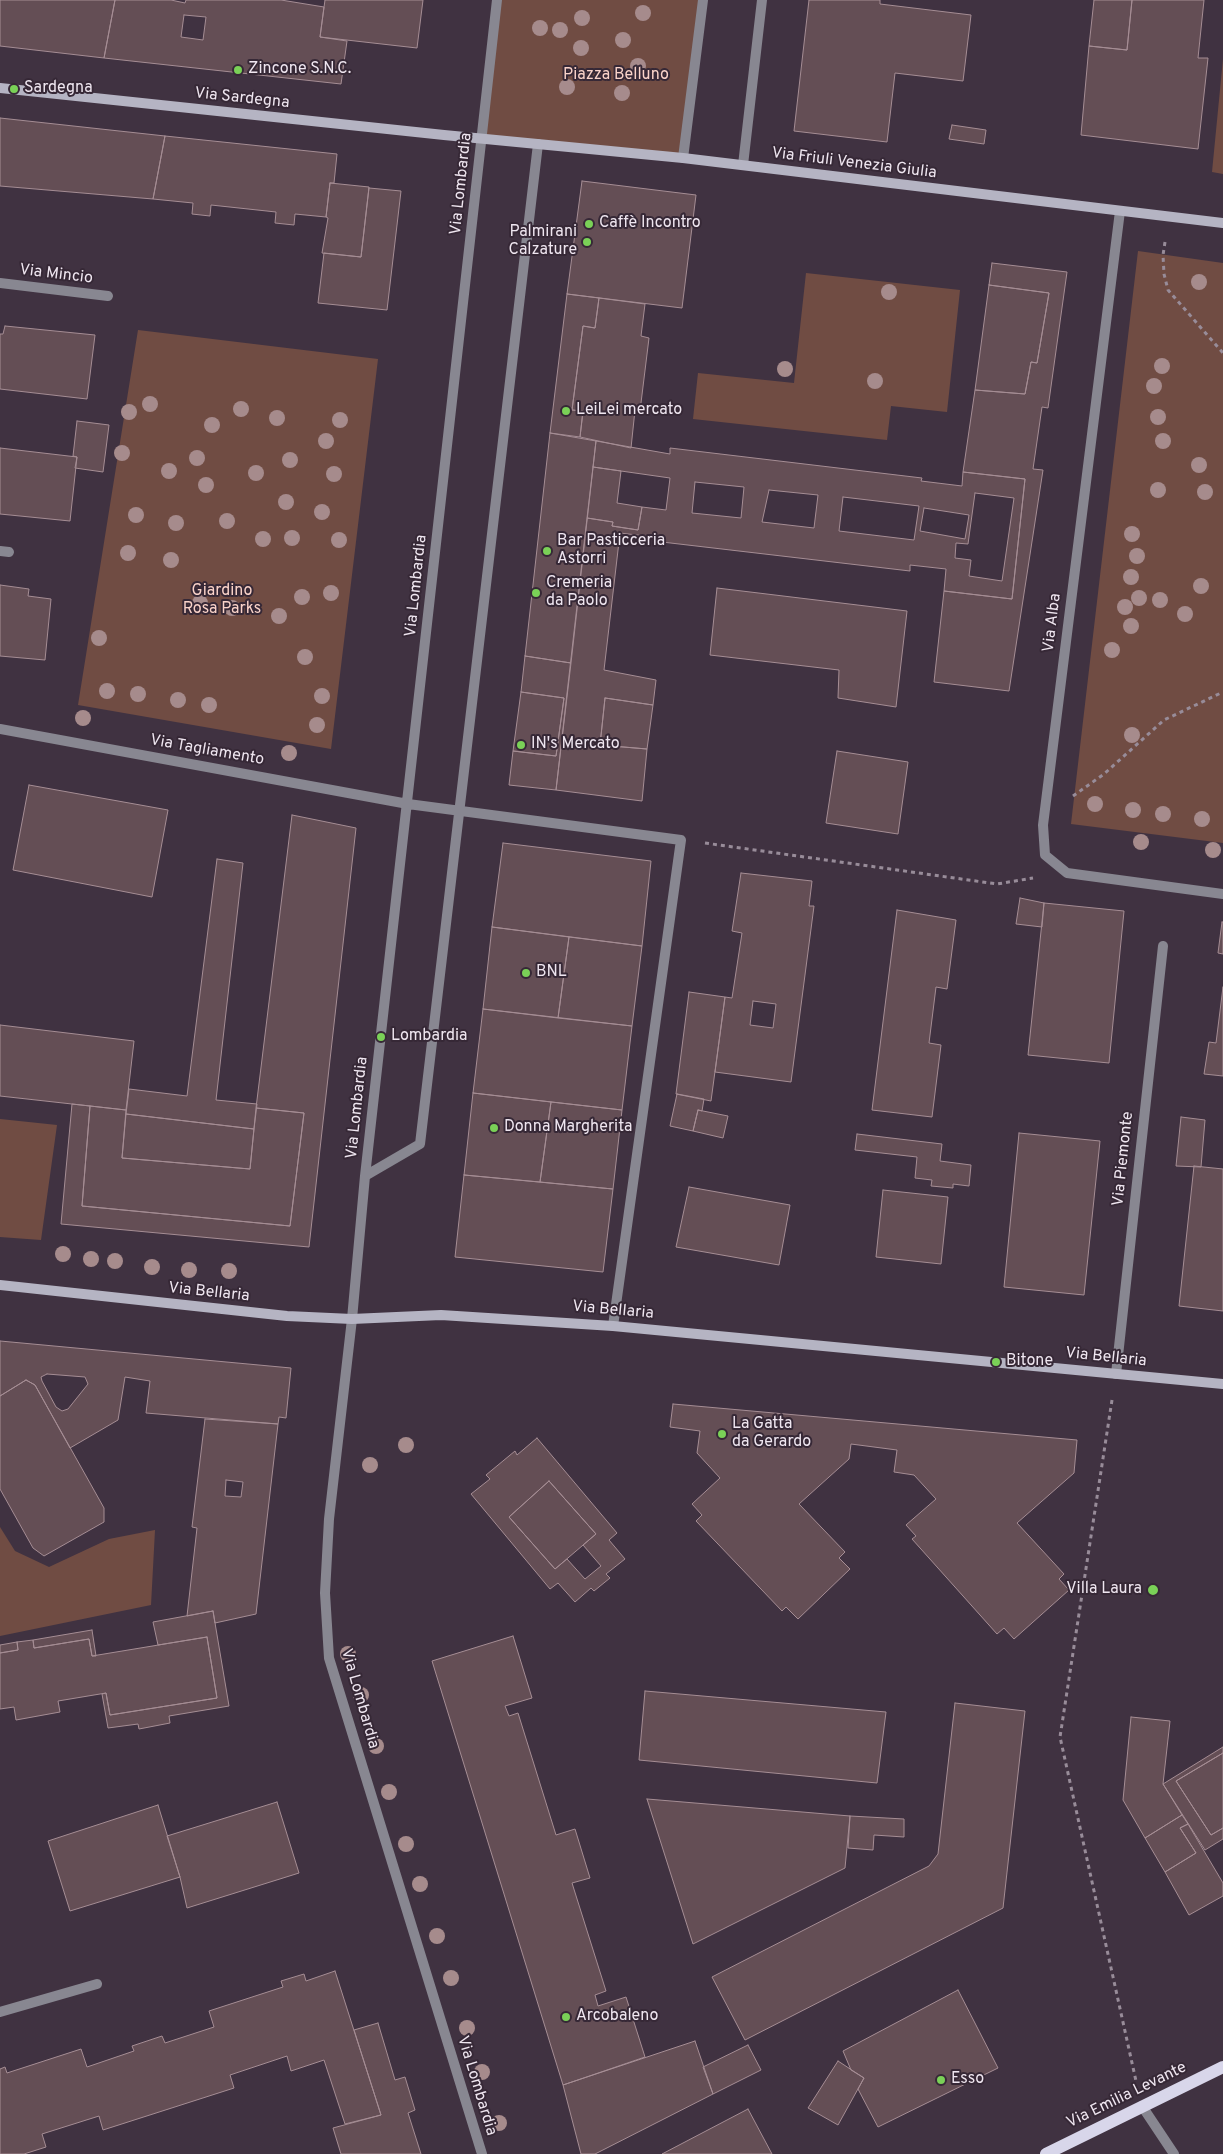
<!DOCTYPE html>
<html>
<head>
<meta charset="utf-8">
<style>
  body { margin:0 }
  canvas { display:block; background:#403241 }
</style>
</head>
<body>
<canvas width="1223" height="2154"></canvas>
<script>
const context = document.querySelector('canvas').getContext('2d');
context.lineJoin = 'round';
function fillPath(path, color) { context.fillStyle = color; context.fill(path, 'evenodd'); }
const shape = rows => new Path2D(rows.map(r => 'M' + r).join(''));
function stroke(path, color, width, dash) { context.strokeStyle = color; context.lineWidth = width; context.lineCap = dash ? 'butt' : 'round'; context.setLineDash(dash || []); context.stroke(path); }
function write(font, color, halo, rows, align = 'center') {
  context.font = font + ' Overpass,sans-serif'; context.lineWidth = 4; context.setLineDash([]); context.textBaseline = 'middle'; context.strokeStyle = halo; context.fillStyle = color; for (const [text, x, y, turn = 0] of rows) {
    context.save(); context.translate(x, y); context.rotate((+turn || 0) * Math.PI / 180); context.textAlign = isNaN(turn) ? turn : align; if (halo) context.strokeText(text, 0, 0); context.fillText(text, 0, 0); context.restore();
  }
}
fillPath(shape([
  [497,0,702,0,683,158,481,138],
  [1223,59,1223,174,1212,172],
  [1138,251,1223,263,1223,843,1071,824],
  [806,273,960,290,947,412,891,406,887,440,693,419,698,373,794,383],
  [138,330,378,359,331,749,78,705],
  [0,1119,57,1125,41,1240,0,1237],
  [0,1527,15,1551,49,1567,109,1539,155,1530,151,1605,0,1636]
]), '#704c43');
const building = shape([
  [0,0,115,0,104,58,0,46,0,0],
  [115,0,171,0,185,3,186,0,281,0,324,7,320,37,347,41,341,84,104,58,115,0],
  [184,15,206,17,203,40,181,37,184,15],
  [325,0,423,0,417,48,320,37,325,0],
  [809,0,880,0,880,4,971,15,963,81,895,73,887,142,794,131,809,0],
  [1094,0,1132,0,1127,50,1089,46,1094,0],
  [1132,0,1204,0,1198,58,1208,58,1198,149,1081,135,1089,46,1127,50,1132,0],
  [0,118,165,136,153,199,0,186,0,118],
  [952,125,986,130,984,144,949,139,952,125],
  [165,136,337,154,334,183,330,183,326,217,295,214,294,225,275,223,276,212,211,205,210,216,192,214,193,203,153,199,165,136],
  [582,181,696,195,682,308,567,294,582,181],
  [330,183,369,187,361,257,322,253,328,218,326,217,330,183],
  [369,188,401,191,387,310,318,303,324,253,361,257,369,188],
  [992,263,1067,272,1048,408,1042,407,1033,469,1043,470,1009,691,934,682,944,591,1012,599,1025,479,963,472,975,390,1025,394,1031,362,1037,363,1049,293,989,285,992,263],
  [989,285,1049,293,1037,363,1031,362,1025,394,975,390,989,285],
  [567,294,599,298,595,328,583,326,572,410,583,411,580,437,550,433,567,294],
  [599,298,645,304,641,336,649,338,640,411,635,410,631,448,580,437,583,411,572,410,583,326,595,328,599,298],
  [5,326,95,335,87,399,0,389,0,334,3,334,5,326],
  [77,421,109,425,103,472,75,468,77,457,73,456,77,421],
  [550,433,596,441,571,663,525,656,550,433],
  [596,441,670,454,670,448,922,478,921,481,962,486,963,472,1025,479,1012,599,944,591,946,569,910,565,910,571,662,542,662,538,620,533,604,670,656,680,653,705,605,698,600,745,647,749,642,801,556,790,587,518,613,522,612,526,638,530,642,507,666,510,670,478,593,467,596,441],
  [695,482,744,487,741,518,692,513,695,482],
  [769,490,818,495,814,528,762,522,769,490],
  [975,493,1014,498,1002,581,969,576,971,560,955,558,956,543,968,544,975,493],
  [843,497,919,506,914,540,839,531,843,497],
  [924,508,969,515,965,539,920,531,924,508],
  [0,448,77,457,70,521,0,514,0,448],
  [593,467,621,471,617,503,642,507,638,530,612,526,613,522,587,518,593,467],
  [0,585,29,589,28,596,51,599,45,660,0,656,0,585],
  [717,588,907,611,896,707,838,698,839,670,710,655,717,588],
  [525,656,571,663,556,790,509,785,513,751,556,756,564,698,521,692,525,656],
  [521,692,564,698,556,756,513,751,521,692],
  [605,698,653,705,647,749,600,745,605,698],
  [837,751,908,762,898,834,826,823,837,751],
  [29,785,168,810,152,897,13,870,29,785],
  [292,815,356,828,309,1247,61,1224,72,1104,90,1106,82,1206,290,1226,304,1113,256,1108,292,815],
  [503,843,651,861,642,946,492,927,503,843],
  [217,859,243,863,216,1100,257,1104,254,1129,126,1114,129,1089,187,1096,217,859],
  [741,873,812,881,809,906,814,906,791,1082,715,1072,725,997,732,998,742,933,732,931,741,873],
  [753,1001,776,1004,773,1028,750,1025,753,1001],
  [1020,898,1044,903,1042,927,1016,924,1020,898],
  [1044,903,1124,911,1109,1063,1028,1055,1044,903],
  [897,910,956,920,947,989,936,987,929,1043,941,1045,932,1117,872,1110,897,910],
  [1222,922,1223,922,1223,954,1218,953,1222,922],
  [492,927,569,937,558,1018,483,1009,492,927],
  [569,937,642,946,632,1026,558,1018,569,937],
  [1223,987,1223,1076,1204,1074,1209,1042,1216,1043,1223,987],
  [689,992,725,997,711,1101,676,1094,689,992],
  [483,1009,632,1026,622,1110,473,1093,483,1009],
  [0,1025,134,1041,126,1110,0,1096,0,1025],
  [473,1093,551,1102,540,1182,464,1175,473,1093],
  [677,1094,704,1099,702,1111,698,1110,693,1131,670,1126,677,1094],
  [551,1102,622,1110,613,1189,540,1182,551,1102],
  [90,1106,126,1110,122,1158,250,1169,256,1108,304,1113,290,1226,82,1206,90,1106],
  [698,1110,728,1116,723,1138,693,1131,698,1110],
  [126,1114,254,1129,250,1169,122,1158,126,1114],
  [1181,1117,1205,1120,1201,1167,1176,1166,1181,1117],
  [1019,1133,1100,1141,1084,1295,1004,1287,1019,1133],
  [857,1134,942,1144,940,1161,971,1165,969,1186,953,1184,953,1188,931,1186,932,1180,915,1178,917,1157,855,1150,857,1134],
  [1194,1166,1223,1169,1223,1311,1179,1306,1194,1166],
  [464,1175,613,1189,603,1272,455,1257,464,1175],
  [689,1187,790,1205,779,1265,676,1247,689,1187],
  [883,1190,948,1197,941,1264,876,1257,883,1190],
  [0,1341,291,1368,286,1418,279,1417,278,1424,146,1413,150,1381,125,1377,118,1420,70,1448,35,1385,26,1380,0,1396,0,1341],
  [47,1374,85,1377,88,1384,68,1409,62,1411,56,1407,42,1381,41,1377,47,1374],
  [26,1380,35,1385,104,1508,104,1522,44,1556,33,1548,0,1489,0,1396,26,1380],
  [673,1404,1077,1440,1074,1473,1017,1523,1064,1574,1059,1579,1069,1590,1014,1639,1004,1628,997,1634,912,1539,916,1536,906,1525,936,1499,914,1475,894,1472,897,1450,851,1444,849,1459,799,1504,845,1552,839,1558,850,1569,798,1619,786,1607,782,1611,696,1521,702,1515,692,1504,720,1478,697,1453,700,1431,670,1427,673,1404],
  [205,1419,278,1424,256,1614,215,1623,213,1611,187,1616,197,1528,192,1527,205,1419],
  [226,1480,243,1482,241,1497,225,1496,226,1480],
  [537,1438,617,1533,609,1540,625,1559,606,1574,610,1578,594,1591,591,1588,575,1602,558,1583,550,1589,471,1494,490,1479,486,1475,515,1451,517,1455,537,1438],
  [549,1481,596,1534,583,1545,601,1566,585,1579,567,1559,555,1569,509,1517,549,1481],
  [549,1481,596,1534,555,1569,509,1517,549,1481],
  [213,1611,229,1706,169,1716,170,1723,139,1729,138,1724,108,1728,102,1694,106,1693,110,1715,217,1698,207,1637,158,1645,153,1622,213,1611],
  [92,1630,96,1656,92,1656,89,1639,34,1648,33,1640,92,1630],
  [513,1636,532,1698,505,1706,509,1716,518,1713,556,1835,575,1829,590,1878,572,1883,606,1991,595,1995,598,2006,626,1997,645,2057,563,2085,432,1661,513,1636],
  [207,1637,217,1698,110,1715,106,1693,58,1701,60,1712,16,1720,14,1707,0,1709,0,1653,18,1650,17,1642,33,1640,34,1648,89,1639,92,1656,207,1637],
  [17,1642,18,1650,0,1653,0,1645,17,1642],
  [645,1691,886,1712,877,1783,639,1760,645,1691],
  [955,1703,1025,1711,1003,1908,745,2040,712,1977,929,1866,938,1854,955,1703],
  [1131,1717,1170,1721,1163,1784,1182,1815,1145,1838,1123,1800,1131,1717],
  [1223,1747,1223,1753,1176,1781,1211,1835,1223,1828,1223,1839,1205,1850,1163,1784,1223,1747],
  [1223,1753,1223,1828,1211,1835,1176,1781,1223,1753],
  [647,1799,850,1816,845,1868,693,1944,647,1799],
  [277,1802,299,1873,187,1908,180,1877,167,1836,277,1802],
  [158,1805,180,1877,70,1911,48,1841,158,1805],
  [1182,1815,1188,1824,1180,1828,1196,1853,1165,1872,1145,1838,1182,1815],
  [850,1816,904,1819,904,1837,874,1835,873,1850,848,1848,850,1816],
  [1188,1824,1223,1883,1223,1896,1189,1915,1165,1872,1196,1853,1180,1828,1188,1824],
  [335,1971,381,2115,345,2124,324,2060,291,2071,287,2056,230,2075,234,2088,103,2130,99,2116,42,2134,46,2147,24,2154,0,2154,0,2069,5,2067,7,2073,81,2049,87,2067,134,2051,132,2046,162,2036,165,2043,214,2027,209,2011,283,1987,281,1981,304,1974,306,1981,335,1971],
  [958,1990,998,2068,878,2127,858,2089,864,2078,851,2070,843,2051,958,1990],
  [378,2023,395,2080,405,2077,415,2110,408,2113,421,2154,341,2154,333,2128,381,2115,354,2030,378,2023],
  [695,2041,713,2094,595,2154,581,2154,563,2085,695,2041],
  [748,2045,761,2070,713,2094,703,2067,748,2045],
  [838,2061,864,2078,838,2125,808,2108,838,2061],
  [748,2109,772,2154,662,2154,748,2109]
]);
fillPath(building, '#644e55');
stroke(building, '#a58d94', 1);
stroke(shape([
  [1165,242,1163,255,1164,274,1168,290,1223,353],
  [1073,796,1104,774,1164,720,1223,692],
  [705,843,997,884,1033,878],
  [1112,1400,1060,1737,1136,2081]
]), '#988c99', 3, [4, 4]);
stroke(shape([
  [683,158,703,0],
  [743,165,762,0],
  [1120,211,1043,825,1045,855,1067,873,1223,894],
  [0,283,108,296],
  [0,551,9,552],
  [0,729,408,804,681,840,613,1326],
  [365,1176,420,1144,538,144],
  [1116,1374,1163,946],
  [0,2012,97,1984],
  [1142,2106,1174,2154],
  [482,2154,329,1658,325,1593,329,1519,352,1319,365,1176,497,0]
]), '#888791', 10);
stroke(shape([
  [0,88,444,135,683,158,1223,223],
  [0,1285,287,1316,352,1319,441,1315,613,1326,1223,1384]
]), '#b5b4c3', 10);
stroke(shape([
  [1046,2154,1223,2067]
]), '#d8d6ea', 12);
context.fillStyle = '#a68b8c';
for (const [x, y] of [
  [643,13],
  [582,18],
  [540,28],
  [560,30],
  [623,40],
  [581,48],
  [638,66],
  [567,87],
  [622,93],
  [1199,282],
  [889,292],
  [1162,366],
  [785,369],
  [875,381],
  [1154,386],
  [150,404],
  [241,409],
  [129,412],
  [1158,417],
  [277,418],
  [340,420],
  [212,425],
  [326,441],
  [1163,441],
  [122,453],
  [197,458],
  [290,460],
  [1199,465],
  [169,471],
  [256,473],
  [334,474],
  [206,485],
  [1158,490],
  [1205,492],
  [286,502],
  [322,512],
  [136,515],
  [227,521],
  [176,523],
  [1132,534],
  [292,538],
  [263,539],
  [339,540],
  [128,553],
  [1137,556],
  [171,560],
  [1131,577],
  [1201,586],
  [331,593],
  [302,597],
  [1139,598],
  [1160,600],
  [200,603],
  [1125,607],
  [232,608],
  [1185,614],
  [279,616],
  [1131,626],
  [99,638],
  [1112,650],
  [305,657],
  [107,691],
  [138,694],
  [322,696],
  [178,700],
  [209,705],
  [83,718],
  [317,725],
  [1132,735],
  [289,753],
  [1095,804],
  [1133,810],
  [1163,814],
  [1202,819],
  [1141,842],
  [1213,850],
  [63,1254],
  [91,1259],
  [115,1261],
  [152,1267],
  [189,1270],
  [229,1271],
  [406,1445],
  [370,1465],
  [348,1654],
  [361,1695],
  [376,1746],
  [389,1792],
  [406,1844],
  [420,1884],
  [437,1936],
  [451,1978],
  [467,2028],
  [482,2072],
  [499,2123]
]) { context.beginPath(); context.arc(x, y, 8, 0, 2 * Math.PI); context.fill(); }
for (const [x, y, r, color] of [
  [238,70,5,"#7ad157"],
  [14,89,5,"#7ad157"],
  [589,224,5,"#7ad157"],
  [587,242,5,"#7ad157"],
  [566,411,5,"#7ad157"],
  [547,551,5,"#7ad157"],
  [536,593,5,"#7ad157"],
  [521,745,5,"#7ad157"],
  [526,973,5,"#7ad157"],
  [381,1037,5,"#7ad157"],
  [494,1128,5,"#7ad157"],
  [996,1362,5,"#7ad157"],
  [722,1434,5,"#7ad157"],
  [1153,1590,6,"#7ad157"],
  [566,2017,5,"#7ad157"],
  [941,2080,5,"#7ad157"]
]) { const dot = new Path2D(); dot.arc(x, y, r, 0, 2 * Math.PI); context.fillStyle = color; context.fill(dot); stroke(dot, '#362836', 2); }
write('16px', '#efe6f0', '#362836', [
  ["Zincone S.N.C.",248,70],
  ["Sardegna",24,89],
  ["Caffè Incontro",599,224],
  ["Palmirani",577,233,"right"],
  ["Calzature",577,251,"right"],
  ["LeiLei mercato",576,411],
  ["Bar Pasticceria",557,542],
  ["Astorri",557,560],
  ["Cremeria",546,584],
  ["da Paolo",546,602],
  ["IN's Mercato",531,745],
  ["BNL",536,973],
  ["Lombardia",391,1037],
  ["Donna Margherita",504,1128],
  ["Bitone",1006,1362],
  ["La Gatta",732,1425],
  ["da Gerardo",732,1443],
  ["Villa Laura",1142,1590,"right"],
  ["Arcobaleno",576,2017],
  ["Esso",951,2080]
], 'left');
write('16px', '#fad3c9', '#362836', [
  ["Piazza Belluno",616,76],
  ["Giardino",222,592],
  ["Rosa Parks",222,610]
]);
write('16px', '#efe6f0', '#362836', [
  ["Via Sardegna",242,99,6],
  ["Via Friuli Venezia Giulia",854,164,7],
  ["Via Lombardia",462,184,-84],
  ["Via Mincio",56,275,7],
  ["Via Lombardia",417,586,-84],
  ["Via Alba",1053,623,-83],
  ["Via Tagliamento",207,751,10],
  ["Via Lombardia",358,1108,-84],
  ["Via Piemonte",1124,1159,-84],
  ["Via Bellaria",209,1293,6],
  ["Via Bellaria",613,1311,5],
  ["Via Bellaria",1106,1358,6],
  ["Via Lombardia",359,1699,74],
  ["Via Lombardia",476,2086,73],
  ["Via Emilia Levante",1127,2096,-26]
]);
</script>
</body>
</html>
